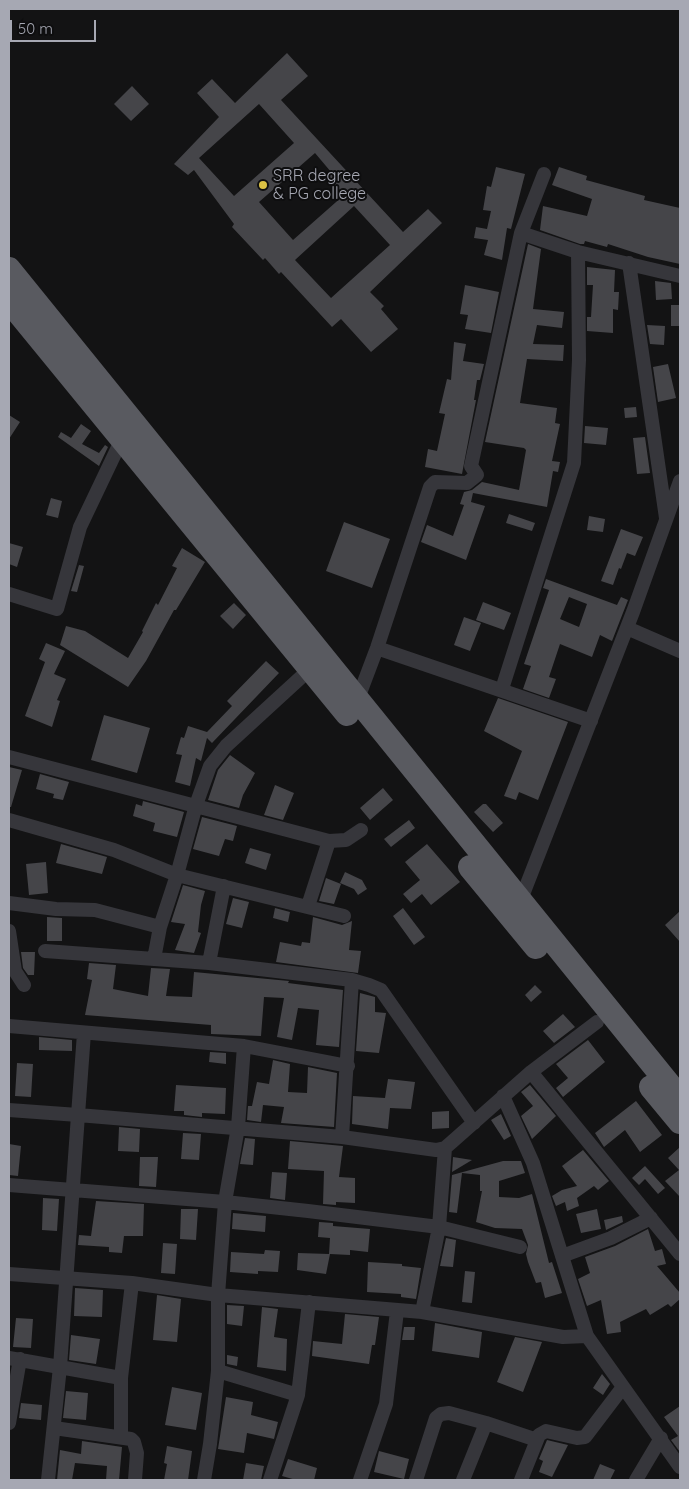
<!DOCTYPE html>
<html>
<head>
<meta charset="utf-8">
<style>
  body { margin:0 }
  #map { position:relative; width:689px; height:1489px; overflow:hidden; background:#131314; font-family:Quicksand,sans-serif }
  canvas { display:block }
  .frame { position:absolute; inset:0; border:10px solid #a6a8b3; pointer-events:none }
  .scale { position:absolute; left:10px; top:20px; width:86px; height:22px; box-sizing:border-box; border:2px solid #a6a8b3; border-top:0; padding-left:6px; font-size:15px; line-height:18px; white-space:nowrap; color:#a6a8b3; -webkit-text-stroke:4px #0e0e0f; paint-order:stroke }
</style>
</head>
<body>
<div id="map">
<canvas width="689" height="1489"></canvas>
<div class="frame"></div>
<div class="scale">50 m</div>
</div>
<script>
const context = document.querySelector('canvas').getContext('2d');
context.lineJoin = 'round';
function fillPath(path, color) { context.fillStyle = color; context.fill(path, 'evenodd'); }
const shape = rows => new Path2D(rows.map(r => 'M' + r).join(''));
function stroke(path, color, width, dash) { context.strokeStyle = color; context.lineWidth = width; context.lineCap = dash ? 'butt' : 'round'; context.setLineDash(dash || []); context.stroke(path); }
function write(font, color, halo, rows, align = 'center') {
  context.font = font + ' Quicksand,sans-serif'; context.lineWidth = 4; context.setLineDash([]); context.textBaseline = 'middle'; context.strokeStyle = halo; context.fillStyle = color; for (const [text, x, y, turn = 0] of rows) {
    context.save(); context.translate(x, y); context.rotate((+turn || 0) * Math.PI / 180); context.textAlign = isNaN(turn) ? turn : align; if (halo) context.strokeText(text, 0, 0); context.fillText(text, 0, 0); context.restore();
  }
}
fillPath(shape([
  [287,53,308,76,281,100,403,232,428,209,442,223,370,292,384,306,381,309,398,329,371,352,341,319,332,327,281,272,279,274,265,258,263,260,232,227,234,224,194,170,188,175,174,164,219,117,197,93,212,79,235,103],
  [259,104,294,143,234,196,199,158],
  [315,153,331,172,328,176,344,195,293,240,259,202],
  [354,206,390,245,331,298,295,260],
  [132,86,149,104,131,121,114,104],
  [496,167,525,174,511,229,507,228,502,260,484,255,488,240,474,238,476,227,487,229,491,211,483,210,487,186,491,187],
  [559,167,587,176,586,180,645,196,644,200,680,208,680,264,648,257,608,244,607,247,585,241,584,244,580,244,540,230,543,206,587,216,592,199,552,185],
  [528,244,541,249,533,309,564,312,562,328,537,325,533,344,564,345,563,361,527,359,520,403,557,408,555,423,560,424,552,461,560,462,558,472,553,471,547,507,473,493,471,502,485,506,466,560,421,542,427,525,453,536,464,505,460,504,464,492,472,490,482,482,519,490,526,450,524,448,485,442],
  [587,267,615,270,614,292,619,292,618,310,613,309,613,333,587,331,587,317,591,317,593,285,587,285],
  [655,281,671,283,672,299,656,300],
  [465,285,499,292,491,333,465,329,468,315,460,314],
  [671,305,680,305,680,326,671,326],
  [647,325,665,326,664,345,650,344],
  [454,342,466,344,463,361,484,364,480,380,477,380,474,400,476,400,462,474,425,467,428,449,437,451,445,414,439,413,447,379,451,380],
  [668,364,676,398,658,402,653,367],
  [636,407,637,417,625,418,624,408],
  [9,415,20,422,9,439],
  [81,424,91,431,82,444,99,453,105,445,108,447,99,466,58,437,61,432,71,438],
  [585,426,608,428,606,445,584,443],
  [645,437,650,473,637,474,633,438],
  [51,498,62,501,58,518,46,515],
  [509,514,535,523,532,531,506,523],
  [589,516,605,519,603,532,587,530],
  [344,522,390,539,372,588,326,571],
  [621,529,643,537,635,556,627,553,621,569,619,568,613,585,601,581],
  [9,543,23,547,17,567,9,564],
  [182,548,205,562,176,610,174,610,146,661,128,687,60,645,66,626,85,631,128,658,143,632,142,631,156,603,158,605,177,568,172,566],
  [79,565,84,566,77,592,71,591],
  [546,579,617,605,621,597,628,600,612,641,600,635,592,657,560,644,549,677,556,679,549,698,523,689,531,666,524,664,549,590,543,588],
  [569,597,587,604,579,627,560,619],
  [483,602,511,613,504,630,476,620],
  [234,603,246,615,233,629,220,616],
  [464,617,481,623,470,651,454,645],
  [46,643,65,651,54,674,66,679,57,700,60,701,52,727,25,716,45,662,39,659],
  [266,661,279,673,212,743,207,738,201,761,196,758,190,786,175,782,182,755,176,754,181,737,184,738,188,726,207,732,232,706,227,701],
  [498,698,568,722,538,800,519,792,516,800,504,796,522,751,484,731],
  [104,715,150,728,137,773,91,760],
  [230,755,255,773,243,795,239,808,208,800,218,770],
  [9,767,22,770,11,807,9,807],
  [40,774,69,782,63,800,53,798,54,794,36,789],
  [275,785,294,793,283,820,264,815],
  [383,788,393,800,370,820,360,808],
  [143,801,184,812,177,837,153,831,155,823,133,816,136,804,142,806],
  [483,804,486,804,503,823,493,832,474,812],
  [202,817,237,826,233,841,225,839,219,856,193,849],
  [409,820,415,828,391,847,384,839],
  [61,844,107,857,102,874,56,863],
  [427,844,460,882,431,905,422,894,411,903,403,894,420,880,405,862],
  [250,848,271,854,266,870,245,863],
  [46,862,48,893,29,895,26,864],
  [345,872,362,880,367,889,358,895,354,889,340,883],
  [326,878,341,884,334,904,319,901],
  [183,885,205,891,201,905,198,932,201,933,194,953,175,950,185,924,171,922],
  [233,898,249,902,242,928,226,924],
  [275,908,290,912,288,922,273,918],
  [403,908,425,937,414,945,393,916],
  [680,911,680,942,665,925],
  [47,917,62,918,62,941,47,941],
  [313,917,342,925,352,921,349,950,361,951,358,973,276,962,280,942,301,946,302,942,310,943],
  [21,952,35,952,34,975,28,975,23,968],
  [89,963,116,965,113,989,148,996,151,968,170,969,166,996,192,997,194,972,289,981,288,983,343,990,339,1047,316,1045,319,1010,298,1008,292,1040,277,1037,284,998,264,997,261,1036,211,1034,211,1025,85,1015,92,980,87,979],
  [535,985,542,992,531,1002,525,995],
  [360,993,375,997,375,1012,386,1013,379,1053,356,1051],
  [563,1014,575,1027,554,1043,543,1031],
  [39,1037,72,1040,72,1051,39,1050],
  [588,1040,605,1062,563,1097,556,1088,568,1078,556,1064],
  [210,1052,226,1053,226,1064,209,1062],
  [273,1060,290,1064,288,1092,307,1093,308,1067,337,1073,334,1127,281,1123,284,1107,263,1105,261,1122,247,1120,248,1106,252,1106,257,1082,269,1084],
  [17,1063,33,1064,31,1097,15,1096],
  [388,1079,415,1082,411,1109,390,1108,388,1129,352,1124,353,1096,385,1098],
  [176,1085,226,1088,225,1114,202,1113,202,1117,184,1115,184,1111,174,1111],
  [530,1085,556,1116,532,1139,521,1116,533,1106,521,1092],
  [636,1101,662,1135,640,1152,625,1130,604,1147,595,1133],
  [449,1111,449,1128,432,1129,432,1112],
  [501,1114,511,1136,504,1140,491,1120],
  [119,1127,140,1129,139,1152,118,1151],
  [183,1133,201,1134,199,1160,181,1159],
  [245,1138,255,1139,253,1165,240,1164],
  [290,1141,343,1146,339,1177,355,1178,355,1203,336,1202,336,1205,323,1204,324,1171,288,1169],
  [9,1144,21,1146,18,1176,9,1175],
  [680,1147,680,1197,665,1181,679,1170,668,1158],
  [583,1150,609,1181,598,1190,594,1186,577,1198,579,1206,567,1211,565,1202,556,1206,552,1196,562,1190,577,1186,562,1166],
  [140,1157,158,1157,156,1187,139,1186],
  [453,1157,472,1160,452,1172],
  [503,1161,521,1161,525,1173,499,1181,499,1197,519,1198,532,1194,549,1263,552,1262,562,1293,545,1298,541,1282,536,1283,528,1262,526,1254,528,1245,522,1229,495,1228,476,1222,482,1191,480,1191,480,1175,462,1173,457,1213,449,1212,452,1175],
  [645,1166,665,1188,658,1194,645,1179,639,1185,632,1178],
  [272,1172,287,1173,285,1200,270,1198],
  [43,1198,59,1199,57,1231,42,1230],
  [96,1201,144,1204,143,1236,124,1236,122,1253,109,1252,109,1247,78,1245,79,1235,91,1236],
  [181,1209,198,1209,196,1240,180,1239],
  [597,1209,601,1229,581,1233,576,1214],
  [233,1213,266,1216,265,1232,232,1229],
  [622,1216,623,1222,606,1230,604,1220],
  [319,1222,333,1223,333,1226,370,1229,368,1252,350,1250,350,1255,330,1254,326,1274,297,1270,298,1253,329,1254,330,1238,318,1237],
  [648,1229,655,1251,662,1249,666,1264,657,1266,680,1293,680,1299,671,1307,668,1304,650,1315,646,1309,620,1322,621,1332,607,1334,601,1300,587,1306,578,1279,590,1273,585,1257,615,1246],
  [446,1238,456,1240,453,1267,440,1266],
  [163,1243,177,1244,175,1274,161,1273],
  [265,1250,280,1251,278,1272,258,1271,258,1274,230,1272,231,1252,264,1254],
  [368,1262,402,1264,402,1266,421,1268,416,1299,401,1297,401,1294,367,1292],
  [465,1271,475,1272,472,1303,462,1302],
  [75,1288,103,1290,102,1317,74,1316],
  [157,1295,181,1299,177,1342,153,1340],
  [227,1305,244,1306,242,1326,227,1324],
  [262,1307,278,1309,274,1337,287,1339,286,1371,257,1367],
  [345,1314,379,1317,375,1345,372,1345,369,1364,312,1356,313,1341,342,1344],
  [16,1318,33,1319,31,1348,13,1347],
  [435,1323,482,1332,479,1358,432,1351],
  [404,1327,415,1327,414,1340,402,1340],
  [71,1335,100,1339,96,1364,69,1360],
  [515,1337,542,1342,523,1392,497,1382],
  [227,1355,238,1357,237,1366,227,1364],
  [602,1374,610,1384,603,1395,593,1388],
  [172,1387,202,1393,196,1430,165,1425],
  [66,1391,88,1393,86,1420,63,1418],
  [226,1397,253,1402,251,1415,278,1422,274,1439,247,1433,244,1453,218,1449],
  [21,1403,42,1405,41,1420,19,1418],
  [680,1406,680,1452,671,1440,678,1436,664,1417],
  [547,1440,568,1445,552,1477,539,1472,543,1461,539,1459],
  [82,1441,122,1447,119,1480,106,1480,107,1466,75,1463,72,1480,57,1480,60,1450,81,1454],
  [167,1446,192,1451,188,1480,164,1480,167,1464,164,1463],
  [379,1451,409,1459,404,1479,374,1472],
  [288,1459,317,1468,314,1480,296,1480,282,1476],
  [246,1463,264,1466,261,1480,243,1480],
  [600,1464,615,1470,610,1480,593,1480]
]), '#454549');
stroke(shape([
  [544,174,521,233,578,252,680,276],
  [629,263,666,518],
  [9,594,57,609,80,527,121,441],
  [627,628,680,651],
  [377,648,591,721],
  [502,689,574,463,579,360,578,252],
  [357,701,377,648,430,487,435,482,467,483,477,475,471,466,521,233],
  [9,757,329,841,346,840,361,830],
  [9,820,114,850,177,875,344,916],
  [520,902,633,612,680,481],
  [9,903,56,909,95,910,160,927,177,875,196,805,210,766,226,746,310,669],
  [308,906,329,841],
  [9,931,15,971,24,985],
  [45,951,209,963,352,980,369,985,381,990,474,1123],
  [154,959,160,927],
  [209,963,224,886],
  [9,1026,244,1046,348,1066],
  [84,1033,78,1115,342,1137,436,1150,445,1148,453,1141,531,1072,597,1022],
  [244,1046,238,1127,225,1202,218,1295,218,1371,298,1395],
  [531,1072,680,1254],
  [503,1096,533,1163,587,1336,680,1467],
  [9,1110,78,1115,60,1367,48,1480],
  [342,1137,352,980],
  [9,1185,225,1202,308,1211,439,1227,520,1247],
  [562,1256,611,1238,651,1218],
  [9,1274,132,1283,218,1295,422,1312,563,1337,587,1336],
  [422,1312,439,1227,445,1148],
  [9,1358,121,1378],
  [9,1423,20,1359],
  [54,1428,131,1439,134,1442,137,1453,135,1480],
  [121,1437,121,1378,132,1283],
  [204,1480,210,1444,218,1371],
  [270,1480,298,1395,309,1302],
  [360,1480,386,1404,397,1311],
  [416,1480,436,1418,441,1414,449,1413,486,1423,537,1440],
  [463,1480,486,1423],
  [521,1480,539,1435,546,1431,577,1438,585,1437,623,1387],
  [636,1480,661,1438]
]), '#36363b', 14);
stroke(shape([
  [9,269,680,1098],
  [9,301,347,714],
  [470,867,536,947],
  [651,1087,680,1122]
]), '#595a60', 24);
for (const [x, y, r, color] of [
  [263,185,5,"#dbc144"]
]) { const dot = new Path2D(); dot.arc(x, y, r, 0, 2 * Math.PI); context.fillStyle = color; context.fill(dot); stroke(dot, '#0e0e0f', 2); }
write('16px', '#a6a8b3', '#0e0e0f', [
  ["SRR degree",273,176],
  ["& PG college",273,194]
], 'left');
</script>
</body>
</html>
